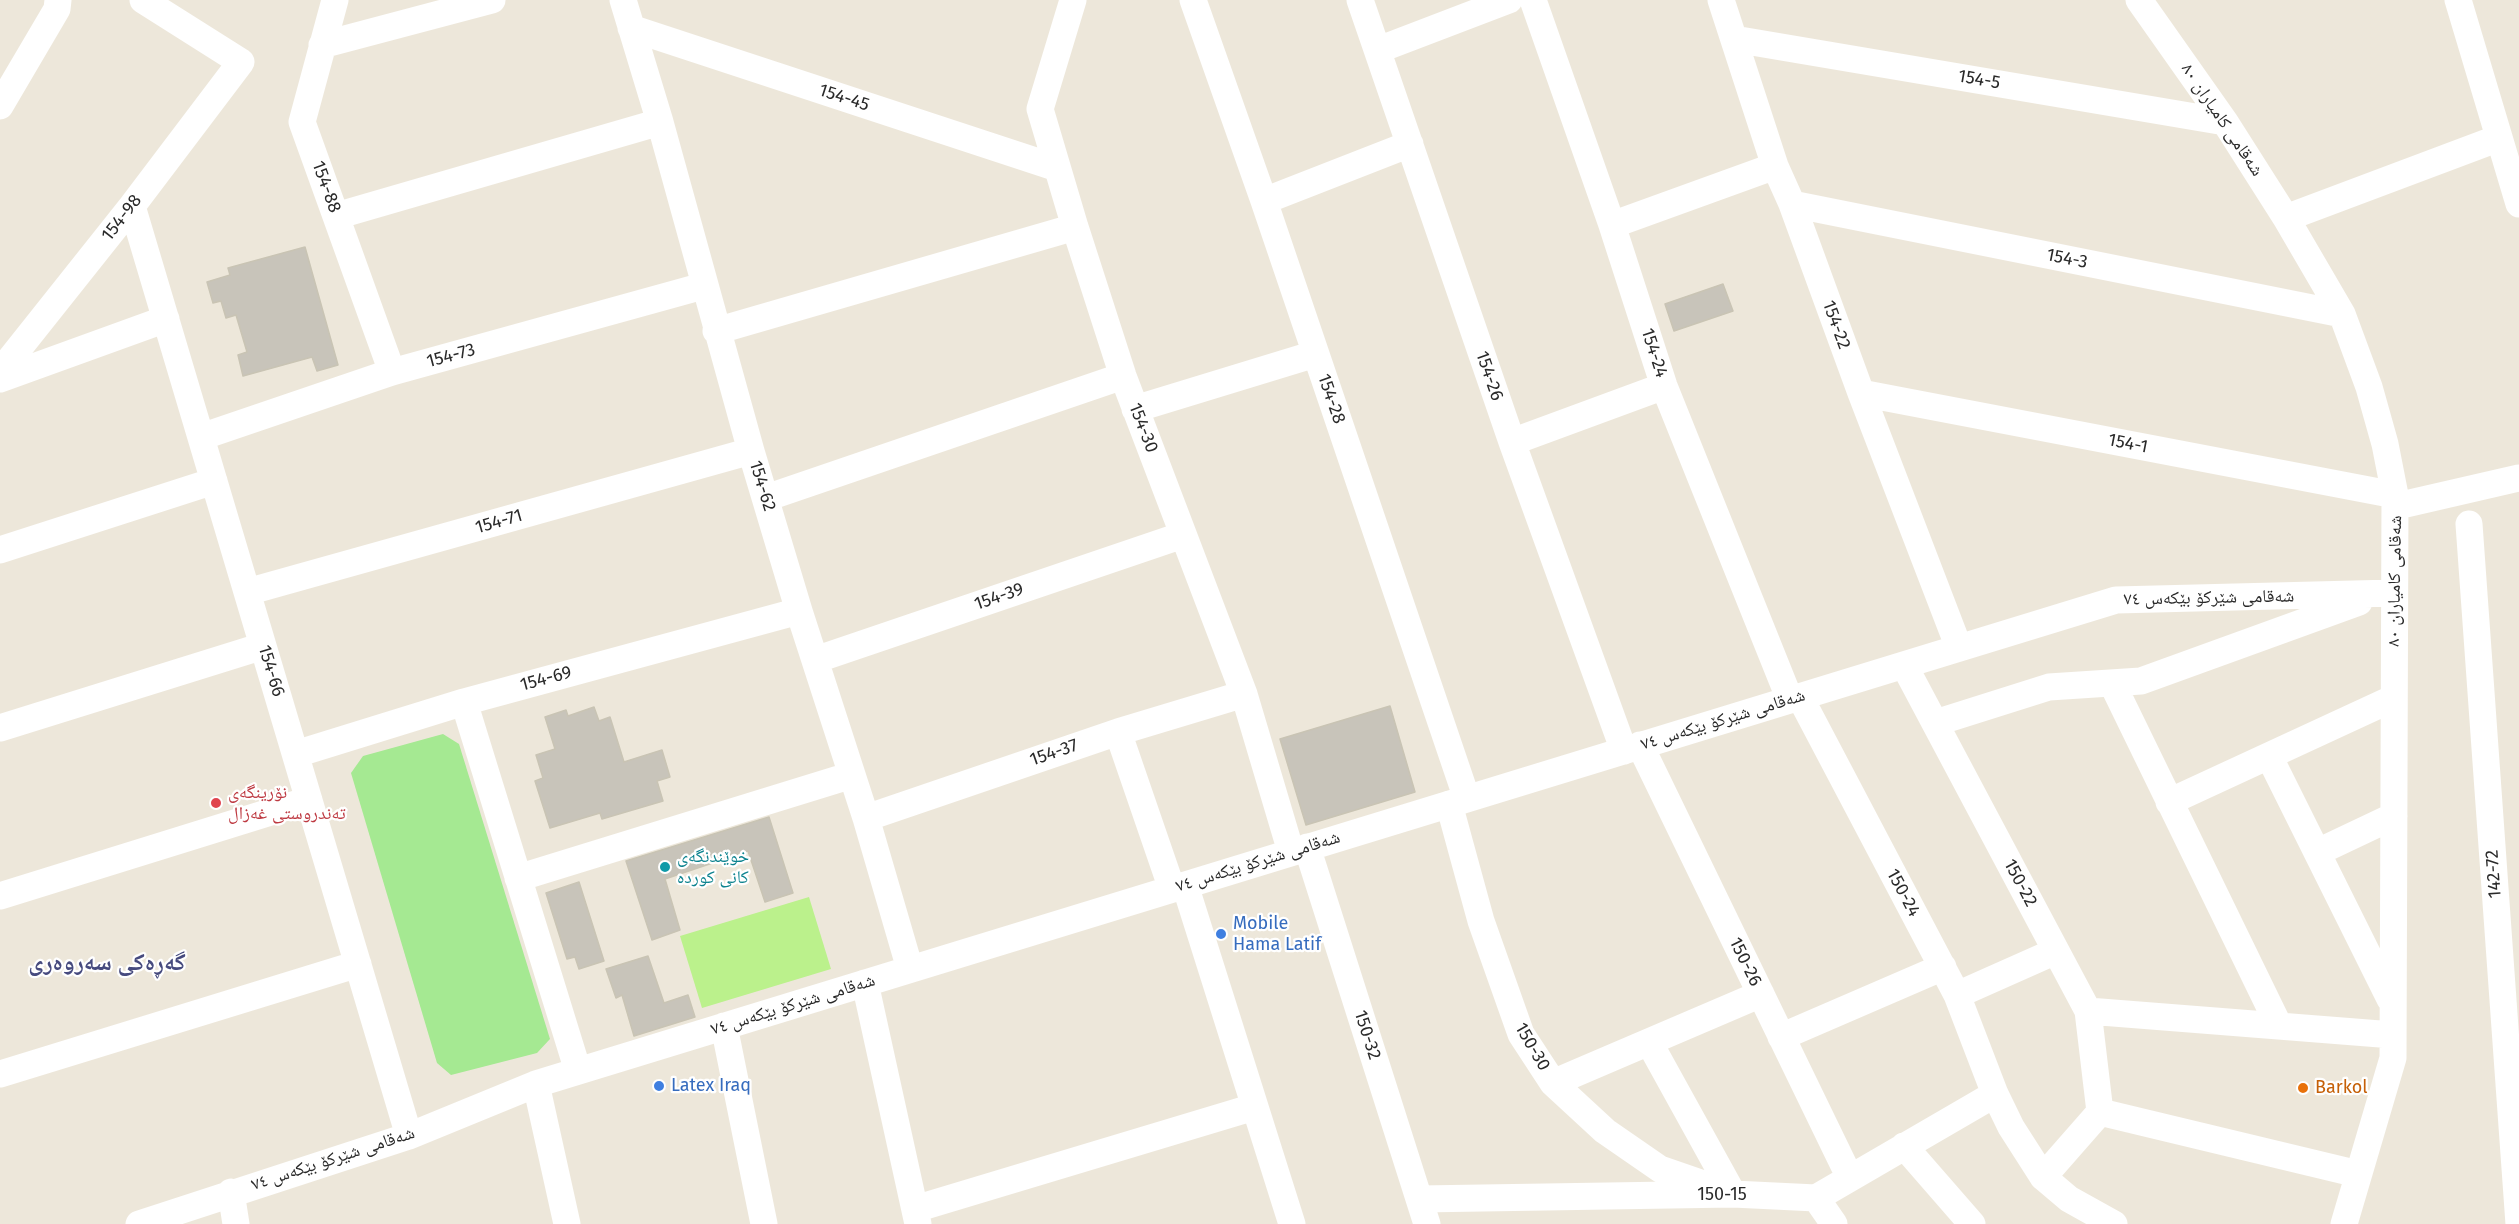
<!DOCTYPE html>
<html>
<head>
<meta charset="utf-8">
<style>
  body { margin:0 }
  canvas { display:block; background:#ede7da }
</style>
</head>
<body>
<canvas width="2519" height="1224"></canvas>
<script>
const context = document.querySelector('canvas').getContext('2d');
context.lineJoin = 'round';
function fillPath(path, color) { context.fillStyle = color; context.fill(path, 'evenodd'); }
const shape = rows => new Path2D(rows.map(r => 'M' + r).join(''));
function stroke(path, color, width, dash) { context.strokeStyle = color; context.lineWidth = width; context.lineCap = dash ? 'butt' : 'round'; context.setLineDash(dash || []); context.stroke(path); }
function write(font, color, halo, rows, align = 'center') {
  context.font = font + ' "Fira Sans","Noto Naskh Arabic",sans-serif'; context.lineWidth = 4.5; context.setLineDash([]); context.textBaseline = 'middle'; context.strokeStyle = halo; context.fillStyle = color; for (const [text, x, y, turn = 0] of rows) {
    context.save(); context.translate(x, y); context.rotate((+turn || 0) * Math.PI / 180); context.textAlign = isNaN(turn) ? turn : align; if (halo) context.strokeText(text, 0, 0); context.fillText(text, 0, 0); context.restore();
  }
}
fillPath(shape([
  [443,734,459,744,550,1039,537,1053,451,1075,437,1063,351,773,363,756]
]), '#a5e992');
fillPath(shape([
  [809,897,831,969,702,1008,680,936]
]), '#bbf18c');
const building = shape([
  [305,247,338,365,317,371,312,357,243,376,238,355,247,352,236,315,226,318,221,301,213,303,207,282,230,275,228,268,305,247],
  [1723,284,1733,311,1674,331,1665,304,1723,284],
  [1390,706,1415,792,1306,825,1280,739,1390,706],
  [594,707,599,721,610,717,624,762,662,750,670,777,657,781,663,801,602,819,600,813,550,828,535,781,543,778,536,755,555,749,545,717,566,710,568,716,594,707],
  [769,817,793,893,765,902,748,851,665,879,680,930,652,940,626,861,769,817],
  [579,882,604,961,579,969,575,957,567,959,546,893,579,882],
  [648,956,664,1003,688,995,695,1017,634,1036,622,995,616,998,606,969,648,956]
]);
fillPath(building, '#c8c4ba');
stroke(building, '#c9c4b4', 1.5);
stroke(shape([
  [335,0,302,122,392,372],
  [623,0,660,122,751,451,799,611,866,818,910,969],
  [1073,0,1040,109,1075,227,1123,376,1244,694,1291,852],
  [1193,0,1264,201,1467,799],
  [1360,0,1512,442,1624,751],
  [1533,0,1612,225,1664,386,1790,700],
  [1721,0,1775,166,1792,204,1861,393,1959,648],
  [2139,0,2225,122,2286,218,2342,314,2369,387,2385,444,2395,495,2393,1058,2344,1224],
  [2458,0,2519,204],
  [631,28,1057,168],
  [1734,39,2225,122],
  [322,45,492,0],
  [1378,50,1509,0],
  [0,106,57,9,58,0],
  [1264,201,1410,144],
  [1792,204,2342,314],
  [132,206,409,1136],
  [336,216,660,122],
  [2286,218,2499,138],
  [1612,225,1775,166],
  [716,331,1075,227],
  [0,372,132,206,241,62,143,0],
  [0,379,166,319],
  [1861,393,2395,495],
  [1135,409,1315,354],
  [201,437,392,372,703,286],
  [1512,442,1664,386],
  [766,498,1123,376],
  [2397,506,2519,478],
  [2469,524,2519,1224],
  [0,550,214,481],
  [247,592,751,451],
  [815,660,1183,535],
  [1904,665,2088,1011,2100,1112],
  [2112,683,2279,1026],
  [1800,697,1957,995,1995,1094,2011,1127,2043,1177,2069,1199,2114,1224],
  [464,702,578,1071],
  [1935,723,2049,687,2141,681,2359,602],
  [0,728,263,646],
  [1118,732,1172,889],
  [1640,745,1850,1178],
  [296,754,464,702,799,611],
  [2269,756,2390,999],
  [2169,802,2394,698],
  [1449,804,1481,921,1521,1034,1553,1083,1605,1131,1660,1169,1715,1188],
  [866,818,1118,732,1244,694],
  [1307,847,1427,1224],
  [2318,852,2394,816],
  [518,878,852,775],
  [1185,885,1292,1224],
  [0,896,309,800],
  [865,983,918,1224],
  [1957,995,2056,951],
  [2088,1011,2393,1035],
  [724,1026,764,1224],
  [1781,1037,1943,967],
  [1649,1042,1733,1194],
  [0,1074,358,964],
  [1553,1083,1761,994],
  [536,1084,567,1224],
  [2100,1112,2358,1174],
  [1904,1146,1972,1224],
  [2043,1177,2100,1112],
  [231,1192,236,1224],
  [1816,1198,1834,1224],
  [1420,1199,1733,1194,1816,1198,1995,1094],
  [915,1209,1254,1107],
  [139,1224,409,1136,536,1084,2116,600,2394,593]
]), '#fff', 27);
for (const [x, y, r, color] of [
  [216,803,6,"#e0444e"],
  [665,867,6,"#0f9aa8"],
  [1221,934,6,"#3f7fe0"],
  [659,1086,6,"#3f7fe0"],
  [2303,1088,6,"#e8710a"]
]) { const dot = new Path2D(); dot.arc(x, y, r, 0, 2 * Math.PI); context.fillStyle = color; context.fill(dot); stroke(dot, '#fff', 2); }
write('18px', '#2a2a2a', '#fff', [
  ["154-5",1979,80,10],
  ["154-45",844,98,18],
  ["شەقامی کامیاران ٨٠",2222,120,56],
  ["154-88",326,187,70],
  ["154-98",122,218,-52],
  ["154-3",2067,259,11],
  ["154-22",1836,325,70],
  ["154-24",1654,353,72],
  ["154-73",451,356,-15],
  ["154-26",1489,376,71],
  ["154-28",1331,399,71],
  ["154-30",1143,428,69],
  ["154-1",2128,444,11],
  ["154-62",762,486,73],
  ["154-71",499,522,-16],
  ["شەقامی کامیاران ٨٠",2395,581,-89],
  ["154-39",999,597,-19],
  ["شەقامی شێرکۆ بێکەس ٧٤",2209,598,-1],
  ["154-66",271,671,73],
  ["154-69",546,679,-15],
  ["شەقامی شێرکۆ بێکەس ٧٤",1723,720,-17],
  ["154-37",1054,753,-19],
  ["شەقامی شێرکۆ بێکەس ٧٤",1258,862,-17],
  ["142-72",2494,874,-94],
  ["150-22",2020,883,62],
  ["150-24",1903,893,62],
  ["150-26",1745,962,64],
  ["شەقامی شێرکۆ بێکەس ٧٤",793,1005,-17],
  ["150-32",1367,1035,72],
  ["150-30",1532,1047,60],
  ["شەقامی شێرکۆ بێکەس ٧٤",333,1159,-18],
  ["150-15",1722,1195]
]);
write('18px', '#be3a42', '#fff', [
  ["نۆرینگەی",228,793],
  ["تەندروستی غەزال",228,814]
], 'left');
write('18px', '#0d838f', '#fff', [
  ["خوێندنگەی",677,857],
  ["کانی کوردە",677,878]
], 'left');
write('18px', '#366cbe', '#fff', [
  ["Mobile",1233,924],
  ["Hama Latif",1233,945],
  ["Latex Iraq",671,1086]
], 'left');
write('18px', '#c56008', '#fff', [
  ["Barkol",2315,1088]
], 'left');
write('bold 24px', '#464a7e', '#fff', [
  ["گەڕەکی سەروەری",107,963]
]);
</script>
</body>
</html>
